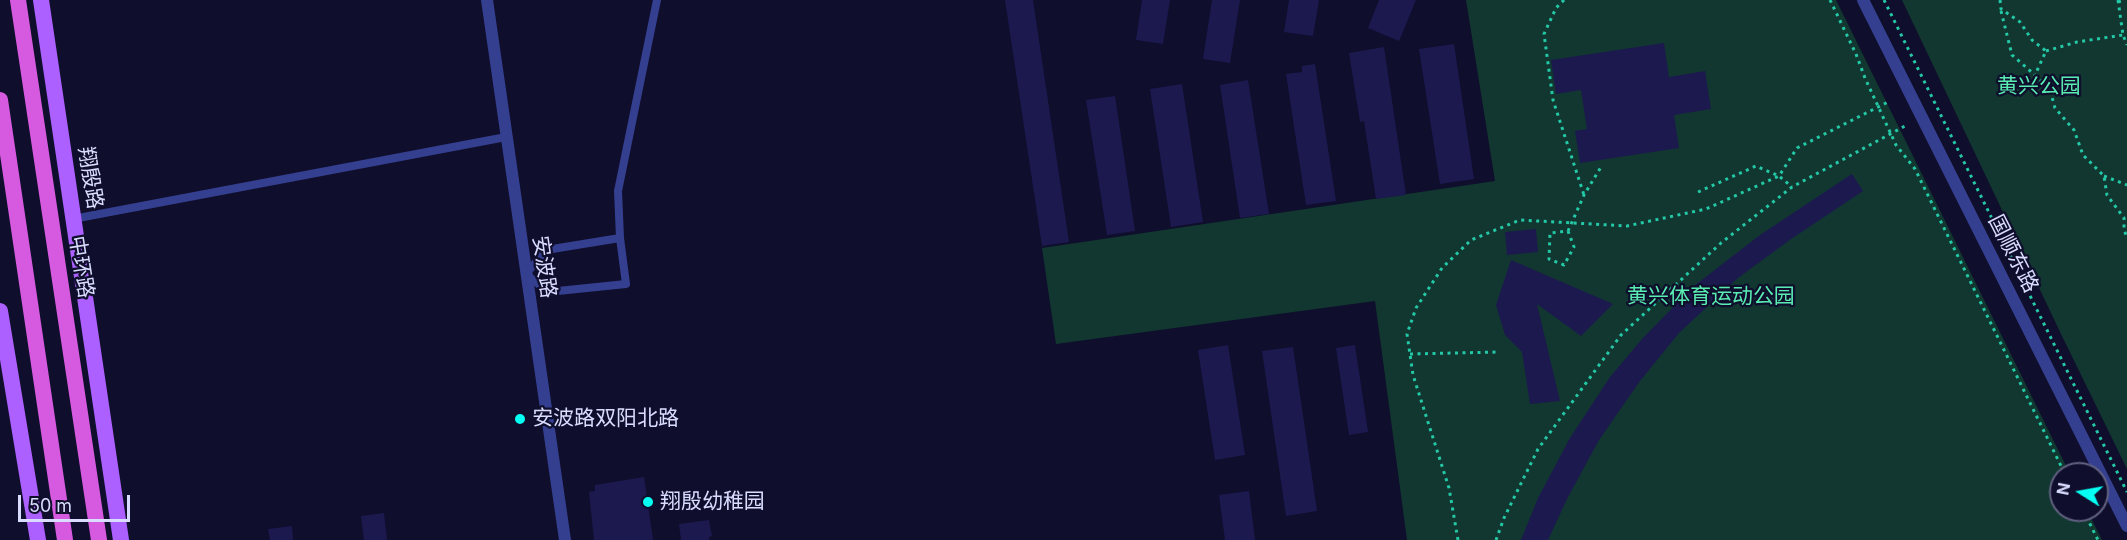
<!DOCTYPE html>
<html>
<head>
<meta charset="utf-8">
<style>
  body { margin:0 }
  #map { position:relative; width:2127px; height:540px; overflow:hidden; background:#0f0e2c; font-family:Inter,sans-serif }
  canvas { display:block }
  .north { position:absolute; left:2049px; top:462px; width:60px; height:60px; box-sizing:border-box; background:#0f0e2c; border:2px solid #606080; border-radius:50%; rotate:281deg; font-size:16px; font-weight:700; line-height:24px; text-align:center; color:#d9dbff }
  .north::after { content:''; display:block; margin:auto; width:21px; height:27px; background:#05fff3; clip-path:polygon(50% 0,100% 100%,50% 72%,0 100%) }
  .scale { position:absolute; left:18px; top:495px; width:112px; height:27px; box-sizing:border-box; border:3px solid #d9dbff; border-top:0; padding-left:8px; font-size:18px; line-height:21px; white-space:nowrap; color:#d9dbff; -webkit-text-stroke:4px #0f0e2c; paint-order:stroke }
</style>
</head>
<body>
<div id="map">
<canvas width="2127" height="540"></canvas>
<div class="north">N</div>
<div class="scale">50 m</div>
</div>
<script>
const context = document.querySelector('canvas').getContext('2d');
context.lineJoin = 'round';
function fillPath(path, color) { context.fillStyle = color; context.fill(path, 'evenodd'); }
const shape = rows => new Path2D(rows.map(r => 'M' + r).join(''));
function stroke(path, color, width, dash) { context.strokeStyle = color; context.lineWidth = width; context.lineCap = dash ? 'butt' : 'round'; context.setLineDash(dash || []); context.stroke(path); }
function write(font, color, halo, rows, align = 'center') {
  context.font = font + ' Inter,"Noto Sans SC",sans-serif'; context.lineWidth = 4.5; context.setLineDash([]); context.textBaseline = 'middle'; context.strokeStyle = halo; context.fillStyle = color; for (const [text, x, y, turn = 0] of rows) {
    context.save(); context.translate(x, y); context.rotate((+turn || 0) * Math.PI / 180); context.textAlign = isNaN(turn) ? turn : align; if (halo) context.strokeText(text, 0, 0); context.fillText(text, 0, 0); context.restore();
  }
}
fillPath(shape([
  [1466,0,1836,0,2070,474,2061,474,2061,510,2087,510,2102,540,1407,540,1375,301,1056,344,1042,248,1495,181],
  [1902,0,2127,0,2127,469,2061,334]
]), '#113730');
fillPath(shape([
  [1005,0,1033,0,1069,242,1042,246],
  [1142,0,1170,0,1163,44,1136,40],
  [1212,0,1240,0,1230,63,1203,59],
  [1289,0,1319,0,1313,36,1284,32],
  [1379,0,1416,0,1399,41,1368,28],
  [1664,43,1669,77,1705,71,1711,109,1674,115,1679,148,1580,163,1575,131,1587,129,1581,90,1556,94,1551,60],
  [1454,44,1474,179,1440,184,1419,49],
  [1384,47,1406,195,1376,199,1364,121,1360,122,1349,53],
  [1315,64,1336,201,1306,205,1286,74,1302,72,1302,66],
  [1248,80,1269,214,1240,218,1220,85],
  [1182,84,1203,222,1171,227,1150,89],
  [1115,96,1135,231,1107,235,1086,100],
  [1852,174,1863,191,1791,239,1738,278,1679,333,1640,381,1599,440,1567,499,1548,540,1521,540,1538,498,1570,438,1610,377,1642,339,1694,286,1760,235],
  [1536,229,1538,252,1507,255,1505,232],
  [1511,260,1613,304,1581,336,1537,304,1560,401,1530,404,1522,352,1505,335,1496,305],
  [1228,345,1245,455,1215,460,1198,350],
  [1355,345,1368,432,1349,435,1336,348],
  [1293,347,1317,511,1286,516,1262,351],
  [644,477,653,540,594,540,589,492,595,491,595,485],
  [1249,491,1255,540,1225,540,1219,495],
  [384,513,387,540,364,540,361,516],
  [709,520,712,536,709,537,709,540,681,540,679,524],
  [292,526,293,540,270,540,268,529]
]), '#1c194f');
stroke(shape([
  [1564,0,1556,8,1544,34,1553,100,1584,195],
  [1830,0,1856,54,1865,78,1896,145,1915,169,2065,474],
  [1884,0,2127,492],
  [2000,0,2001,9,2020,22,2032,40,2046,51,2035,75,2050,90,2055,108,2074,130,2083,155,2104,176,2107,195,2124,218,2124,230,2127,237],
  [2118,0,2123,35,2127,45],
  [2118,2,2125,0],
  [2001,11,2012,55,2035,75],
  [2046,51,2077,42,2123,35],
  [2104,176,2127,185],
  [1698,192,1756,166,1779,176,1792,187],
  [1568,231,1574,247,1564,265,1549,259,1550,233,1568,231],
  [1568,231,1584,195,1601,167],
  [1410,354,1500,352],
  [2083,510,2098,540],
  [1458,540,1449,488,1413,375,1407,334,1416,308,1442,268,1471,240,1520,220,1627,226,1706,209,1779,176,1797,148,1890,101],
  [1496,540,1504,518,1538,449,1621,335,1721,243,1792,187,1905,126]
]), '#24c8a6', 3, [3, 4.5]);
stroke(shape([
  [73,219,506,137],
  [620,238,546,250,526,274,548,292,626,284,620,238,618,191,657,0]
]), '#353f8f', 8);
stroke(shape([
  [487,0,565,540],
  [1863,0,2127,526]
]), '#353f8f', 12);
stroke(shape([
  [41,0,121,540],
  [0,311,38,540]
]), '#ac60ff', 16);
stroke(shape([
  [18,0,99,540],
  [0,100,65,540]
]), '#d65adf', 16);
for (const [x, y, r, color] of [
  [520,419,6,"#05fff3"],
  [648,502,6,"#05fff3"]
]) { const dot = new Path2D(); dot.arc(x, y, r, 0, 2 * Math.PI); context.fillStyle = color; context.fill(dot); stroke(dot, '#0f0e2c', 2); }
write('21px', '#59ebb1', '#0f0e2c', [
  ["黄兴公园",2039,87],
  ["黄兴体育运动公园",1711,297]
]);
write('21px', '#d9dbff', '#0f0e2c', [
  ["翔殷路",90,178,81],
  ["国顺东路",2013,254,63],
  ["中环路",81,267,81],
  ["安波路",544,267,82]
]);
write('21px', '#d9dbff', '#0f0e2c', [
  ["安波路双阳北路",532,419],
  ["翔殷幼稚园",660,502]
], 'left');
</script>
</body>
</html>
